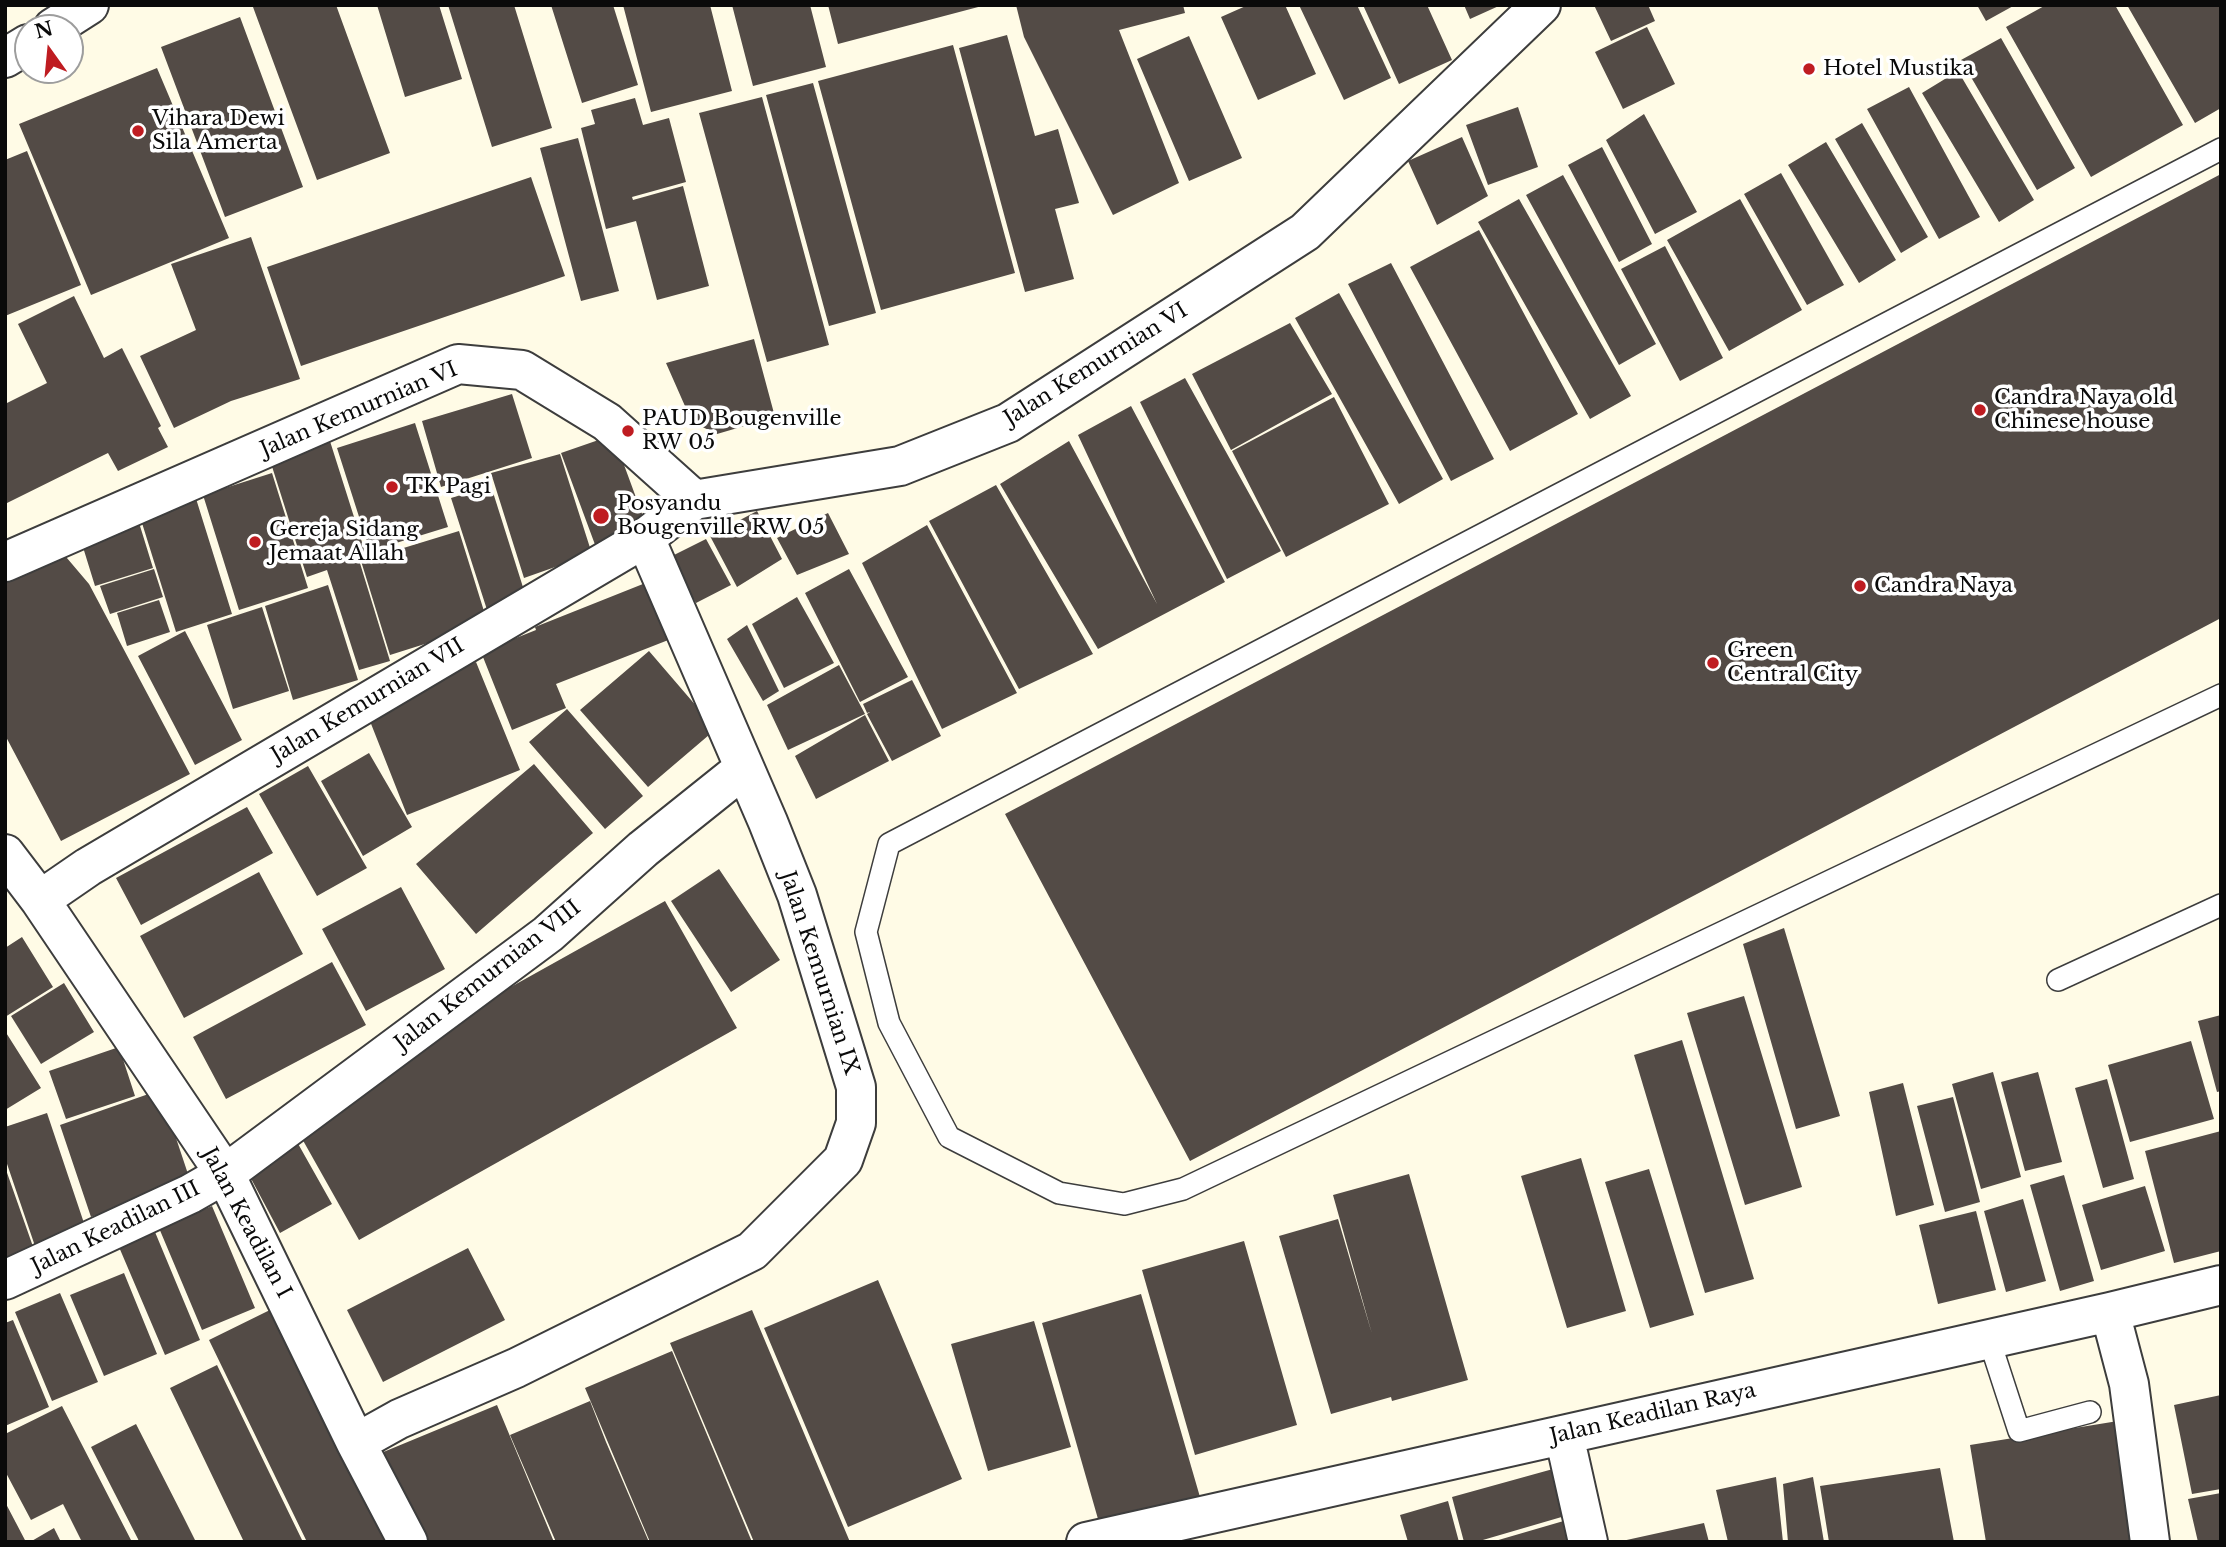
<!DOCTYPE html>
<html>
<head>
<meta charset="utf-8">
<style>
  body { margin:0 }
  #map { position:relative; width:2226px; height:1547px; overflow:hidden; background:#fffbe6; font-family:"Libre Baskerville",serif }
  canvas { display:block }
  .frame { position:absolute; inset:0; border:7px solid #0a0a0a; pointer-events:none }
  .north { position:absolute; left:14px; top:14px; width:70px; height:70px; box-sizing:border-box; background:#fff; border:2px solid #9d9d9d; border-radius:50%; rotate:345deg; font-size:19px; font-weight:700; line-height:28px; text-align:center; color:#0a0a0a }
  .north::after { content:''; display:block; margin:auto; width:24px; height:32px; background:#bf1c21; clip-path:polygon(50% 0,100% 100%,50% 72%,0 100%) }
</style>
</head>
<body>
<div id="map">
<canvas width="2226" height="1547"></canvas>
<div class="frame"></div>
<div class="north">N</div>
</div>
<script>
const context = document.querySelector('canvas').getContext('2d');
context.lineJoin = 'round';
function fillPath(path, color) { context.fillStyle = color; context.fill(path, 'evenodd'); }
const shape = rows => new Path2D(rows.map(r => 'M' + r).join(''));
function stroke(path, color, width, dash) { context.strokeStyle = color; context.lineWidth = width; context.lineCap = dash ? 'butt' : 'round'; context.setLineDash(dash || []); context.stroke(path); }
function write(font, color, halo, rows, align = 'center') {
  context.font = font + ' "Libre Baskerville",serif'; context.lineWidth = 7; context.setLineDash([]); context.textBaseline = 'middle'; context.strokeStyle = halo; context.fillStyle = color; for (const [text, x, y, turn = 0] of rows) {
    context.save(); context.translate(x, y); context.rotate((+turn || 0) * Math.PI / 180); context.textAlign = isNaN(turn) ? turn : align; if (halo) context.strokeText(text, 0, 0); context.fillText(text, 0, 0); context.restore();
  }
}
fillPath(shape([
  [257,5,336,5,390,153,317,180,253,7],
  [377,5,439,5,462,79,405,97],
  [448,5,514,5,552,128,492,147],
  [551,5,613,5,638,85,582,103],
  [623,5,710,5,732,91,651,112],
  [732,5,810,5,826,67,753,86],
  [828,5,982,5,982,6,838,44],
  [1016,5,1183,5,1185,13,1119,30,1179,183,1113,215,1024,37],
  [1248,5,1285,5,1316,74,1258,100,1221,17],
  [1299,5,1357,5,1391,78,1344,100],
  [1363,5,1427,5,1452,60,1399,84],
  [1464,5,1501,5,1470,19],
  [1594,5,1648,5,1655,21,1611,41],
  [1977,5,2015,5,1986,21],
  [2046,5,2115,5,2183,125,2091,177,2006,27],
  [2127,5,2221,5,2221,108,2195,123],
  [240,17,303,187,225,217,161,47],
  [1647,27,1675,84,1623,109,1595,52],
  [1007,35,1035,136,1058,129,1079,203,1055,209,1074,279,1025,292,959,48],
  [1189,36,1242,158,1189,181,1137,59],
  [2001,38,2075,168,2037,190,1961,60],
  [953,45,1015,273,881,310,818,81],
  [157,68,229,238,91,295,19,124],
  [1958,71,2034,200,1999,222,1922,93],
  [813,83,876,313,829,326,766,95],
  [1909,87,1980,217,1939,239,1867,109],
  [762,97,829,345,767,362,699,113],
  [635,98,643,125,669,118,686,182,632,197,633,200,683,186,709,286,657,300,636,221,606,229,581,128,595,124,591,110],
  [1518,107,1538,167,1488,185,1466,125],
  [1644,114,1697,212,1655,234,1606,140],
  [1862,123,1928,237,1901,253,1835,139],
  [1462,137,1488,196,1437,225,1408,161],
  [578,138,619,291,581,301,540,148],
  [1826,142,1896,260,1859,283,1788,165],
  [1602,147,1652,244,1619,262,1568,165],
  [27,151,81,285,5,316,5,160],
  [1781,173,1844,285,1807,305,1744,194],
  [2221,174,2221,618,1190,1161,1005,814],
  [1563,175,1656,344,1619,365,1526,195],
  [531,177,565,276,301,366,267,267],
  [1519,199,1631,396,1590,419,1478,222],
  [1740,199,1802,310,1729,351,1667,240],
  [1479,230,1578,414,1510,451,1410,267],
  [251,237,300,379,231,401,174,428,140,356,196,330,171,264],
  [1665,246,1723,358,1680,381,1621,269],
  [1391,263,1494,459,1451,481,1348,284],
  [1339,293,1443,479,1399,504,1295,318],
  [74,296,104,358,122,348,161,426,158,428,168,447,118,471,108,453,5,504,5,404,47,383,18,324],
  [1290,323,1332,394,1231,450,1192,374],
  [754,339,775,417,717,434,692,422,666,363],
  [1185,378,1281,551,1227,579,1140,402],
  [512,394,532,458,441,487,422,421],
  [1334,397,1389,504,1286,557,1232,451],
  [1131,406,1225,582,1098,649,1000,484,1069,441,1157,604,1078,435],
  [415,423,448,527,370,551,337,448],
  [613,435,648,530,597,550,561,453],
  [329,438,367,558,359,560,390,661,359,670,327,570,307,577,269,457],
  [560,454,592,554,524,578,491,473],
  [272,473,308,588,239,610,203,495],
  [996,485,1093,654,1019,689,929,521],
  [491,486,528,603,489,616,451,498],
  [193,489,232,614,176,632,137,507],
  [757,511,782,559,737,587,710,536],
  [136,513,153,568,95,586,78,531],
  [828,513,849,554,797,575,777,538],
  [927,525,1017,693,942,729,862,563],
  [459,531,488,624,390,655,361,561],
  [706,539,731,585,696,603,670,557],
  [61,551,89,584,190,774,61,841,5,735,5,582],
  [154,569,163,597,110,614,100,586],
  [849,569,908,677,860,702,805,593],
  [653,580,676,637,556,684,566,708,512,730,481,652,536,630,535,627],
  [328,585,358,680,293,700,265,606],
  [797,597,834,663,784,688,752,624],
  [159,600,170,632,127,646,117,613],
  [262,607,289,691,233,709,207,625],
  [747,625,779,691,763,701,727,639],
  [185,631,242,740,195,765,138,656],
  [649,651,716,729,648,787,580,710],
  [476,662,520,770,407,815,364,706],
  [839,665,865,714,788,750,767,705],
  [912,680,941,736,892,761,867,714,870,712,867,713,863,704],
  [567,709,643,796,605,829,529,742],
  [865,715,889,761,816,799,795,756],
  [369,753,412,827,363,856,321,781],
  [534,764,593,833,476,934,416,864],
  [308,766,367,868,317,896,259,794],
  [247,807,273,853,141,925,116,878],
  [719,869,780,960,731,992,671,901],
  [259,872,303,954,184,1018,140,936],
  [401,887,445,969,366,1011,322,929],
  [665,901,737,1028,359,1240,296,1128,457,1017],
  [1784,928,1840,1116,1796,1129,1743,944],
  [22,937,53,987,5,1017,5,948],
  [332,962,366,1025,226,1099,193,1037],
  [64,983,94,1032,41,1064,11,1016],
  [1744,996,1802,1187,1745,1205,1687,1013],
  [2221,1015,2221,1091,2217,1092,2198,1021],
  [5,1031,41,1088,5,1110],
  [1682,1040,1754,1279,1705,1293,1634,1055],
  [2191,1041,2214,1119,2130,1142,2108,1065],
  [119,1047,135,1096,66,1119,49,1071],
  [1993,1072,2021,1177,1981,1189,1952,1084],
  [2038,1072,2062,1162,2025,1171,2001,1082],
  [2107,1079,2134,1179,2103,1188,2075,1088],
  [1903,1083,1934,1205,1896,1216,1869,1092],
  [160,1090,191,1183,91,1217,60,1125],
  [1953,1097,1980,1202,1945,1212,1917,1106],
  [47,1113,87,1232,36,1249,5,1158,5,1127],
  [2221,1131,2221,1251,2174,1263,2145,1151],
  [292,1133,332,1204,280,1233,247,1171],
  [1581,1158,1626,1311,1567,1328,1521,1176],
  [5,1167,37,1258,5,1269],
  [1649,1169,1694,1315,1650,1328,1605,1182],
  [1409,1174,1468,1380,1392,1401,1391,1397,1331,1414,1279,1236,1338,1219,1372,1334,1333,1195],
  [2064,1175,2094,1281,2060,1291,2030,1185],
  [2145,1186,2165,1251,2101,1270,2082,1205],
  [2023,1199,2046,1281,2006,1292,1984,1211],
  [212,1206,255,1308,202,1330,159,1228],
  [1976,1211,1996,1290,1938,1304,1919,1225],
  [155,1232,200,1340,165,1355,119,1247],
  [1244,1241,1297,1425,1195,1455,1142,1270],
  [468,1248,505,1320,383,1382,347,1310],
  [124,1273,157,1354,104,1376,70,1295],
  [878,1280,962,1479,848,1527,764,1328],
  [60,1293,98,1382,52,1401,15,1312],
  [1141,1294,1200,1497,1100,1526,1042,1323],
  [274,1308,387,1542,307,1542,209,1340],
  [752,1310,850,1542,754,1542,670,1343],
  [13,1320,49,1407,5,1426,5,1323],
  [1034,1321,1071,1447,988,1471,951,1344],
  [672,1351,752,1542,650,1542,585,1388],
  [217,1365,303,1542,244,1542,170,1388],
  [2221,1395,2221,1489,2192,1494,2174,1405],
  [590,1401,606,1442,649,1542,556,1542,510,1435],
  [497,1405,554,1542,419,1542,381,1453],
  [62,1406,132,1542,82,1542,63,1504,31,1520,5,1471,5,1434],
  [2118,1421,2138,1542,1986,1542,1970,1445],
  [136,1424,183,1516,196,1542,139,1542,138,1539,91,1447],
  [1940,1468,1954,1542,1829,1542,1820,1486],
  [1553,1469,1565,1516,1476,1542,1464,1542,1452,1497],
  [1776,1477,1783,1542,1728,1542,1716,1490],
  [1813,1477,1824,1542,1788,1542,1783,1484],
  [2221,1493,2221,1542,2198,1542,2188,1499],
  [1448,1501,1459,1542,1408,1542,1400,1515],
  [5,1502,26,1542,5,1542],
  [1567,1520,1568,1542,1495,1542,1495,1541],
  [1704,1523,1709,1542,1622,1542,1622,1541],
  [54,1528,61,1542,30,1542]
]), '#534b46');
const lane = shape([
  [2221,149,889,844,866,932,889,1023,949,1137,1059,1193,1124,1204,1183,1189,2221,695],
  [2058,980,2221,905],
  [1989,1339,2019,1431,2090,1412]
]);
const street = shape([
  [53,28,89,5],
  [5,58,28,44],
  [5,562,458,364,522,370,607,422,694,500],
  [5,854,40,900,225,1174,356,1443,408,1542],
  [40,900,88,867,645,538,694,500,900,466,1008,423,1305,232,1541,5],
  [5,1280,190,1194,225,1174,548,934,643,849,743,769],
  [2110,1312,2129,1384,2150,1542],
  [1564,1435,1588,1542],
  [356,1443,399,1419,516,1368,752,1251,843,1160,856,1123,856,1087,797,895,768,822,645,538],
  [1086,1542,2110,1312,2221,1285]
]);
stroke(lane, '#3d3d3d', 24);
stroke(street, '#3d3d3d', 42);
stroke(lane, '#fff', 21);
stroke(street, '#fff', 38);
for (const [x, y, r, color] of [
  [1809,69,7,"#bf1c21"],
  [138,131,7,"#bf1c21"],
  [1980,410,7,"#bf1c21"],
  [628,431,7,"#bf1c21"],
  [392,487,7,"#bf1c21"],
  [601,516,9,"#bf1c21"],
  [255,542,7,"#bf1c21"],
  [1860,586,7,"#bf1c21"],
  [1713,663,7,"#bf1c21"]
]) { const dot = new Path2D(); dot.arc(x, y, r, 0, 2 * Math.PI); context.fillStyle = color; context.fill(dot); stroke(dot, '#fff', 2.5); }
write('21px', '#0a0a0a', '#fff', [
  ["Hotel Mustika",1823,69],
  ["Vihara Dewi",152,119],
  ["Sila Amerta",152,143],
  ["Candra Naya old",1994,398],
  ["Chinese house",1994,422],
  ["PAUD Bougenville",642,419],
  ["RW 05",642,443],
  ["TK Pagi",406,487],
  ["Posyandu",617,504],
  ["Bougenville RW 05",617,528],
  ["Gereja Sidang",269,530],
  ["Jemaat Allah",269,554],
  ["Candra Naya",1874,586],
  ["Green",1727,651],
  ["Central City",1727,675]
], 'left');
write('21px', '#0a0a0a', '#fff', [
  ["Jalan Kemurnian VI",1096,365,-32],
  ["Jalan Kemurnian VI",359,410,-23],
  ["Jalan Kemurnian VII",368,701,-31],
  ["Jalan Kemurnian IX",819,973,72],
  ["Jalan Kemurnian VIII",488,976,-38],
  ["Jalan Keadilan I",246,1223,62],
  ["Jalan Keadilan III",116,1228,-26],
  ["Jalan Keadilan Raya",1653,1414,-13]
]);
</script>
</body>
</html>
